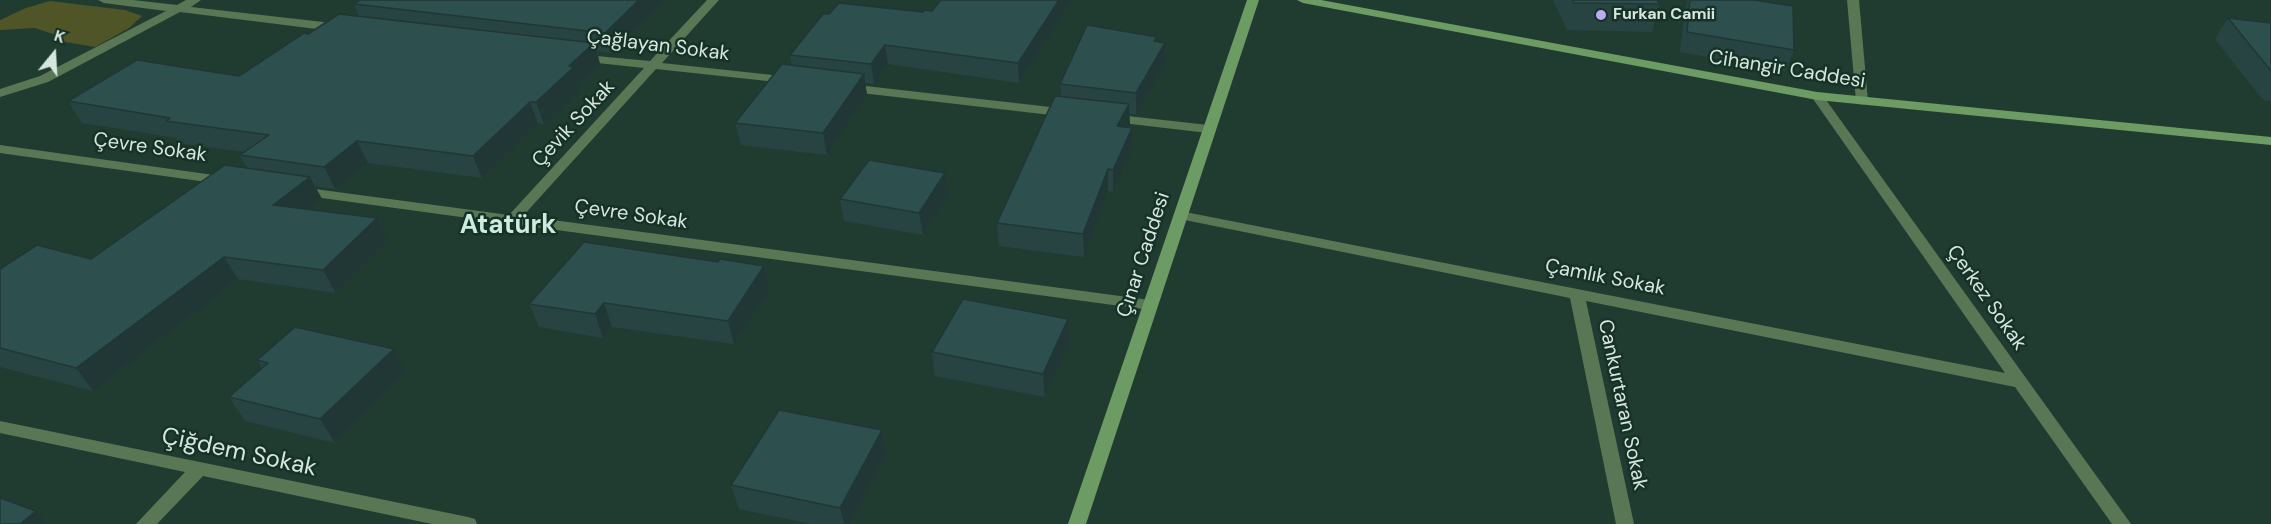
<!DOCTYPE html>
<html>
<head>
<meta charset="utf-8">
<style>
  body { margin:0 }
  #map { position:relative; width:2271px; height:524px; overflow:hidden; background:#203c31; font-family:"DM Sans",sans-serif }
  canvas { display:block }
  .north { position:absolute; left:24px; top:24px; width:60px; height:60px; -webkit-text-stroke:4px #163227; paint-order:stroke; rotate:18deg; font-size:16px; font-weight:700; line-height:24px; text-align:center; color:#d6e7df }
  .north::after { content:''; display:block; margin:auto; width:21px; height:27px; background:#d6e7df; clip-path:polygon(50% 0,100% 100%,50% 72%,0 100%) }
</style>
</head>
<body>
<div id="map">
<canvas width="2271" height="524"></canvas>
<div class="north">K</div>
</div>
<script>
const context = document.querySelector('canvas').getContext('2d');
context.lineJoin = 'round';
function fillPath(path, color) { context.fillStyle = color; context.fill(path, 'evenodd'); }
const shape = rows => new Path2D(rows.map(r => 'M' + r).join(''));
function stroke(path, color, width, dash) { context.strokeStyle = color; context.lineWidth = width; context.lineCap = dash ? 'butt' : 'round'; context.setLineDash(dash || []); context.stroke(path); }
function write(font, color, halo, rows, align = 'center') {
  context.font = font + ' "DM Sans",sans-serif'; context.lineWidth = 5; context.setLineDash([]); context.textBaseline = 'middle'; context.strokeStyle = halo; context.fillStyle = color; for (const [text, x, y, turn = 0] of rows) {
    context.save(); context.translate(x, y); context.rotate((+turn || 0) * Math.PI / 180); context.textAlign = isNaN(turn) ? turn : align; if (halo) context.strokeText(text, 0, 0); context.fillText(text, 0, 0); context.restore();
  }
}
fillPath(shape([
  [50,1,125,10,142,16,129,28,95,47,54,40,56,37,53,34,35,28,0,30,0,20,26,8]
]), '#4f5526');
fillPath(shape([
  [98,0,133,0,177,5,186,0,201,0,191,7,341,24,347,28,341,32,180,12,48,82,0,97,0,89,40,76,166,11,104,3,98,0],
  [707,0,719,0,662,63,791,77,797,81,795,84,656,69,523,216,1150,300,1158,305,1156,309,1150,310,512,224,300,195,293,191,300,187,509,215,644,68,579,61,575,60,575,54,650,61,707,0],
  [1847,0,1859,0,1868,101,1862,105,1856,101,1847,0],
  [848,84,1068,109,1074,113,1068,117,844,91,842,88,848,84],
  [1817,92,1821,93,2131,524,2112,524,2015,387,1586,301,1634,524,1616,524,1570,298,1180,219,1173,215,1180,211,2005,373,1811,96,1817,92],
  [1110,114,1208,125,1215,129,1208,133,1105,121,1104,118,1110,114],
  [0,145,228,177,235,181,228,185,0,153,0,145],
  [0,421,468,517,475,519,477,524,432,524,203,476,157,524,136,524,185,472,0,433,0,421]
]), '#597754');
fillPath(shape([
  [1247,0,1259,0,1086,524,1068,524,1247,0],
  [1297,0,1321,0,1817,92,2271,137,2271,145,1817,100,1303,3,1297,0]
]), '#6c9b63');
fillPath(shape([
  [360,0,666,0,611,53,597,51,600,64,580,84,581,88,544,124,538,123,482,178,368,163,335,189,315,186,322,199,308,210,377,218,388,241,336,293,238,279,93,391,0,367,0,269,91,259,247,168,240,155,245,152,178,143,176,138,82,123,68,101,239,76,308,34,359,16,354,4],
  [941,0,1072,0,1019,83,888,64,874,84,865,83,867,95,827,155,741,145,735,123,792,65,790,55,829,14,923,12,932,11],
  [1553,0,1657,0,1660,4,1652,32,1567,30],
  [1688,0,1754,0,1794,50,1786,71,1680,52,1685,10],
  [2228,18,2271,23,2271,101,2263,100,2215,39],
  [1157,42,1165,43,1165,64,1136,114,1129,114,1130,126,1129,128,1132,128,1132,150,1113,192,1108,191,1084,257,999,246,997,223,1061,96,1060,84],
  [948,195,923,235,844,221,840,199],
  [718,262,764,266,770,289,734,344,612,327,603,338,539,327,529,304],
  [1068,319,1069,342,1045,397,935,376,932,352],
  [257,360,406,372,335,443,245,421,229,397,262,368],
  [886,454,850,524,811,524,739,509,731,485]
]), '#274442');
fillPath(shape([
  [639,0,666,0,611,53,605,33],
  [1059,0,1072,0,1019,83,1018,63],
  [594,43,600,64,580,84,581,88,544,124,536,102,569,66],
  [1165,43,1165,64,1136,114,1136,93],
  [885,45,888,64,874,84,871,64],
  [864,74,867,95,827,155,823,133],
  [530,102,538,123,482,178,473,156],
  [1129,104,1130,126,1117,148,1117,126],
  [1132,128,1132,150,1113,192,1113,170],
  [357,141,368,163,335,189,324,167],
  [1108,169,1108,191,1084,257,1083,234],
  [945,173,948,195,923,235,919,213],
  [310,177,322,199,285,228,273,205],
  [377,218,388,241,336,293,323,270],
  [224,257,238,279,93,391,76,368],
  [764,266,770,289,734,344,728,321],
  [604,303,612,327,603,338,595,314],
  [1068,319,1069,342,1045,397,1043,374],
  [394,349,406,372,335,443,320,419],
  [882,430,886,454,850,524,844,524,840,508],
  [36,511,47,524,20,524]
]), '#203736');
const building = shape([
  [360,0,639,0,605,33,354,4,360,0],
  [941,0,1059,0,1018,63,885,45,871,64,790,55,823,14,829,14,839,3,923,12,924,10,932,11,941,0],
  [1572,0,1657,0,1660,4,1574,3,1572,0],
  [1690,0,1754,0,1793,6,1794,50,1687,32,1690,0],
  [339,14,594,43,569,66,574,67,536,102,530,102,473,156,357,141,324,167,240,155,269,135,166,121,170,118,68,101,137,60,239,76,304,33,308,34,339,14],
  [2228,18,2271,23,2271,71,2228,18],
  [1087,25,1157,37,1154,41,1165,43,1136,93,1060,84,1087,25],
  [782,64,864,74,823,133,735,123,782,64],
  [1055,96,1129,104,1117,126,1132,128,1113,170,1108,169,1083,234,997,223,1055,96],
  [869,160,945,173,919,213,840,199,869,160],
  [225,165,310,177,273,205,377,218,323,270,224,257,76,368,0,348,0,269,37,245,91,259,225,165],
  [584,242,718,262,720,259,764,266,728,321,604,303,595,314,529,304,584,242],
  [963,299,1068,319,1043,374,932,352,963,299],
  [295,327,394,349,320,419,229,397,268,363,257,360,295,327],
  [779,410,882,430,840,508,731,485,779,410],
  [0,498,36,511,20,524,0,524,0,498]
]);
fillPath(building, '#2d4f4d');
stroke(building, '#203736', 1.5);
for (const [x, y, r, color] of [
  [1601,15,6,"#bbaaf6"]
]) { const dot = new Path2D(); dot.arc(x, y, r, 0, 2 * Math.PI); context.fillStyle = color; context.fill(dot); stroke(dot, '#163227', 2); }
write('bold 16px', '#d6e7df', '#163227', [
  ["Furkan Camii",1613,15]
], 'left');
write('20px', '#d6e7df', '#163227', [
  ["Çağlayan Sokak",658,46,7],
  ["Cihangir Caddesi",1787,70,9],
  ["Çevik Sokak",574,124,-47],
  ["Çevre Sokak",150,148,8],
  ["Çevre Sokak",631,215,8],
  ["Çınar Caddesi",1144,255,-72],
  ["Çamlık Sokak",1605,278,11],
  ["Çerkez Sokak",1986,298,55],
  ["Cankurtaran Sokak",1622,405,78]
]);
write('24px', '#d6e7df', '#163227', [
  ["Çiğdem Sokak",239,453,12]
]);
write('bold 26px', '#ccedde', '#163227', [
  ["Atatürk",508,226]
]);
</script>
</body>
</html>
